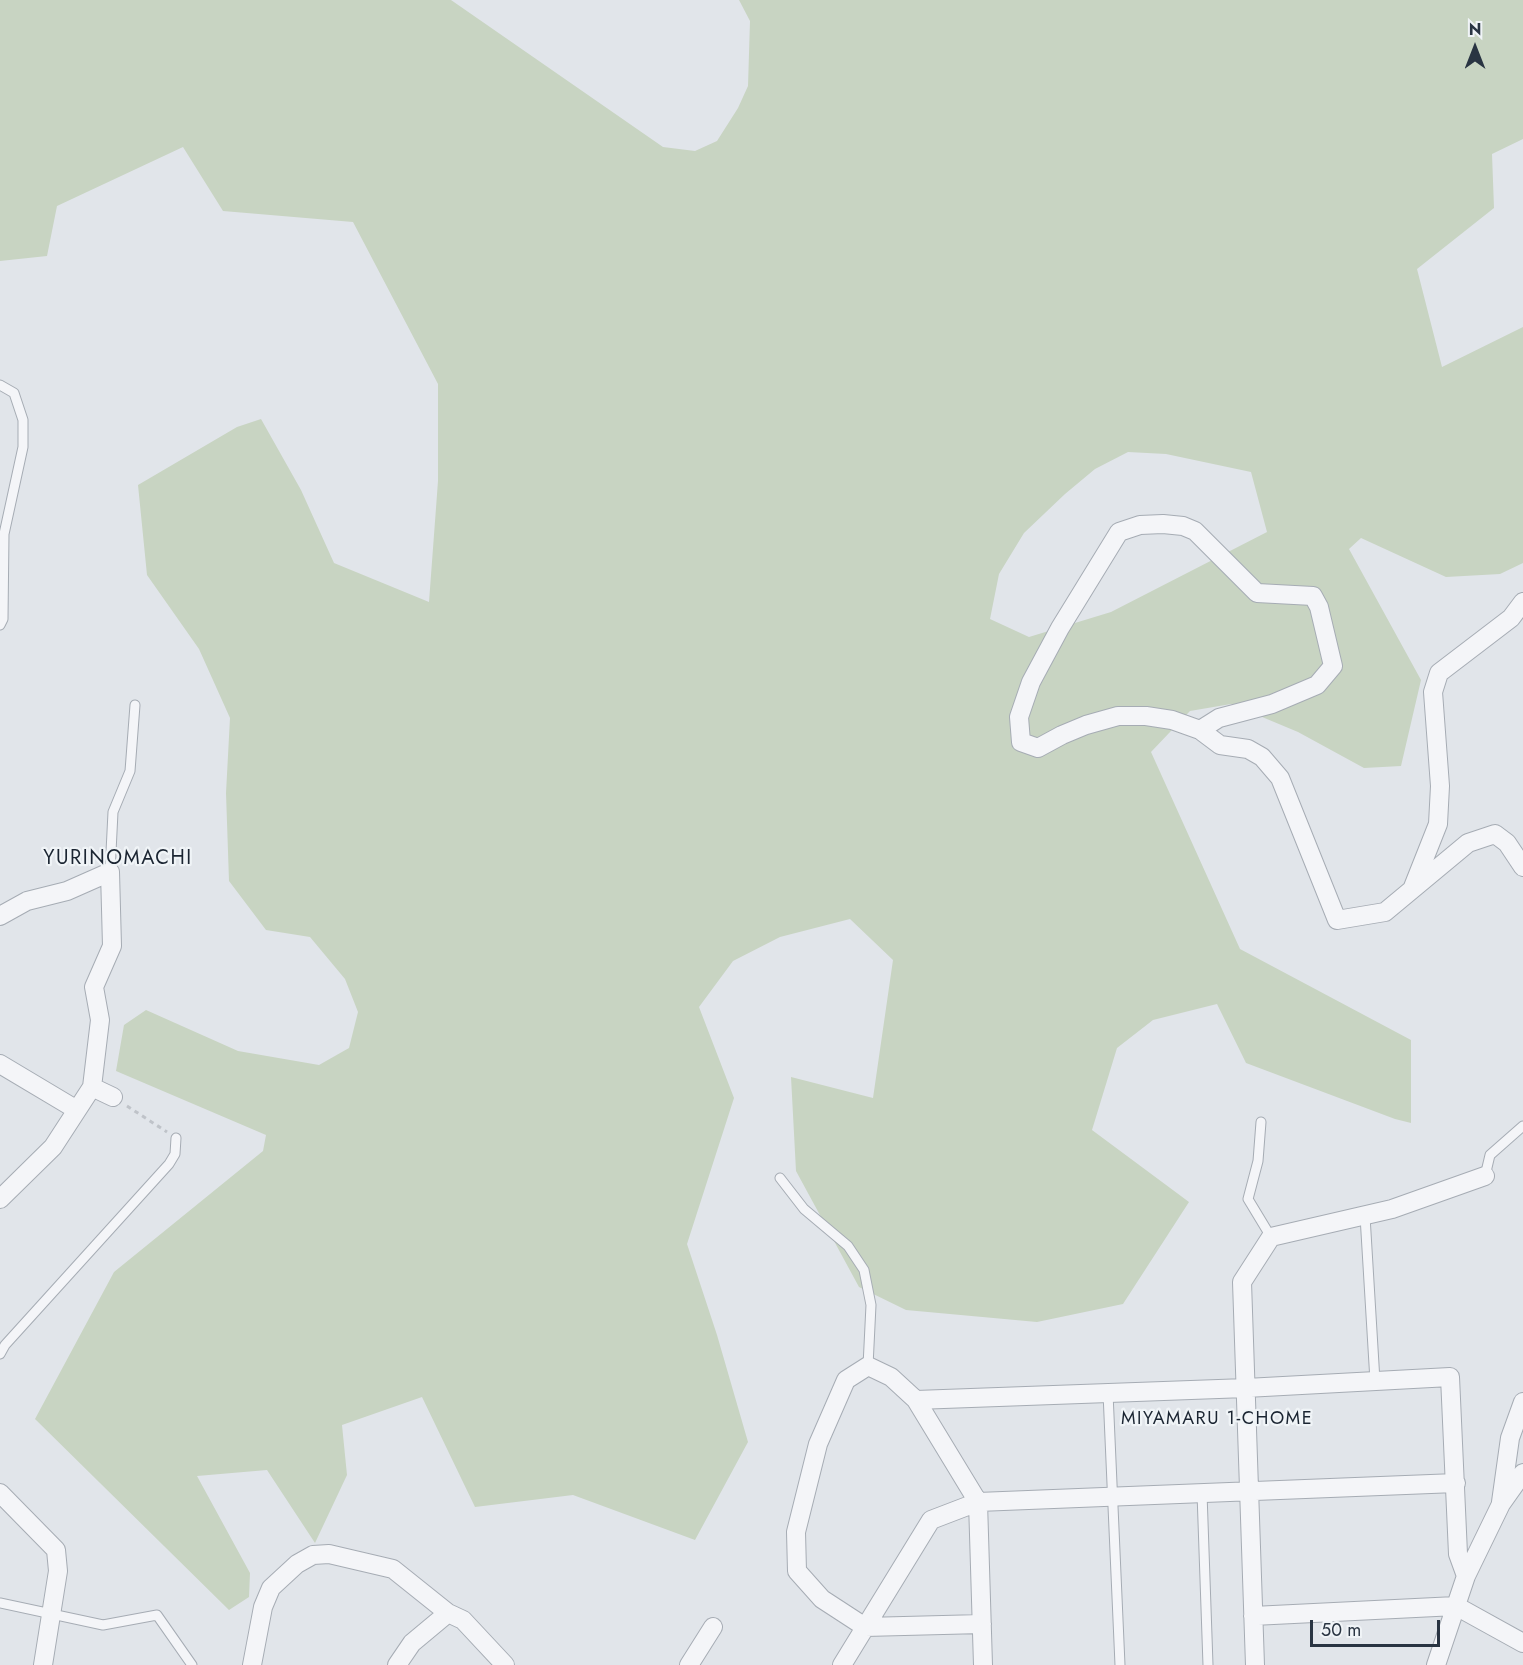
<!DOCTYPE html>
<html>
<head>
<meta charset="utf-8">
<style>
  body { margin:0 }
  #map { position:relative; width:1523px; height:1665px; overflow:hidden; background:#e1e5ea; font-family:Jost,sans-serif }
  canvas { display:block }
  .north { position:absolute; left:1445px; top:18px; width:60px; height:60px; -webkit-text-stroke:4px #f0f4f7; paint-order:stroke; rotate:0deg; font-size:16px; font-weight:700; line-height:24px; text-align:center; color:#293442 }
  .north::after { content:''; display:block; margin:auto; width:21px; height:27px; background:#293442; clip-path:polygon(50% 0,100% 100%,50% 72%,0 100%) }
  .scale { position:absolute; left:1310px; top:1620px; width:130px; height:27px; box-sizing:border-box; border:3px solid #293442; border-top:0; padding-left:8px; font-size:18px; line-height:21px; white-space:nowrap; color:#293442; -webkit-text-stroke:4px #f0f4f7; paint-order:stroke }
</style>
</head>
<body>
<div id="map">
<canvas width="1523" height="1665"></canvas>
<div class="north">N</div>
<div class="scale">50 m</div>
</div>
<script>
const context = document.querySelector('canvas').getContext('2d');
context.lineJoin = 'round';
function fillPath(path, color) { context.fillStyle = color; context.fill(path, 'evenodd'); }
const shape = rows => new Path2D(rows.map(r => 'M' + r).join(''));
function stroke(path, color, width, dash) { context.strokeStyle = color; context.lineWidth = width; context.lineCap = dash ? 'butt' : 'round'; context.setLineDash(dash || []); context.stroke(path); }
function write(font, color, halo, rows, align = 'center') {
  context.font = font + ' Jost,sans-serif'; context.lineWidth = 4.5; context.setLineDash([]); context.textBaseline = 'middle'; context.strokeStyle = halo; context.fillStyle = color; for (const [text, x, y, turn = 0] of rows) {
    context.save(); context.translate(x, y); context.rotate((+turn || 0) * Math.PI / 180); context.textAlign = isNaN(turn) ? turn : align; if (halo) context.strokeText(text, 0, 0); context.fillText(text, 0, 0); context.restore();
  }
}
fillPath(shape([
  [0,0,451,0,663,147,695,151,717,141,738,108,748,86,750,21,739,0,1523,0,1523,139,1492,154,1494,208,1417,269,1442,367,1523,327,1523,563,1500,574,1446,577,1361,538,1349,549,1421,680,1401,766,1364,768,1298,732,1231,704,1190,711,1151,752,1240,949,1411,1040,1411,1123,1395,1119,1246,1063,1217,1004,1153,1020,1117,1048,1092,1130,1189,1202,1123,1304,1037,1322,906,1310,859,1287,796,1171,791,1077,873,1098,893,960,850,919,780,937,733,961,699,1007,734,1098,687,1244,717,1335,748,1442,695,1540,573,1495,475,1507,422,1397,342,1425,347,1475,315,1543,267,1470,197,1476,250,1573,249,1597,229,1610,35,1419,114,1272,263,1151,266,1135,116,1071,124,1025,146,1010,238,1051,319,1065,349,1048,358,1012,345,979,310,937,266,930,229,881,226,793,230,718,199,649,147,575,138,485,237,427,261,419,301,490,334,563,429,602,438,481,438,384,353,222,223,211,183,147,57,206,47,256,0,261],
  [1128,452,1166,454,1251,472,1267,532,1111,612,1029,637,990,619,999,574,1024,533,1065,494,1095,469]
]), '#c8d4c2');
const lane = shape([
  [0,385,14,393,23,420,23,447,4,534,3,619,0,625],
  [110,872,113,812,130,771,135,705],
  [1261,1122,1258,1161,1248,1199,1271,1237],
  [1485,1176,1490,1155,1523,1126],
  [780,1178,804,1209,848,1246,864,1270,871,1305,868,1366],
  [1365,1216,1375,1381],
  [0,1354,5,1345,169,1164,175,1154,176,1138],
  [1108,1393,1120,1665],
  [1202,1493,1208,1665],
  [0,1603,103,1625,157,1615,192,1665]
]);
const street = shape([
  [1163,524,1183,526,1195,531,1257,593,1313,596,1319,607,1333,666,1317,685,1272,704,1219,718,1200,730,1172,720,1146,716,1118,716,1086,725,1062,735,1038,748,1021,742,1019,717,1031,682,1060,628,1119,532,1140,525,1163,524],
  [1200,730,1220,745,1248,749,1262,757,1280,778,1337,920,1385,912,1468,843,1495,834,1507,843,1523,867],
  [1413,887,1438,824,1440,786,1433,692,1439,673,1511,618,1523,602],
  [0,916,27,901,67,891,110,872,112,946,94,987,100,1020,92,1087,53,1147,0,1199],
  [0,1064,77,1110],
  [92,1087,113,1097],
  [916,1400,1246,1388,1450,1377,1458,1554,1466,1576],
  [0,1493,56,1550,58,1571,43,1665],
  [1501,1502,1510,1438,1523,1402],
  [1253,1616,1456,1606,1523,1643],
  [982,1624,865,1627,822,1599,797,1571,796,1532,818,1444,846,1380,868,1366,891,1377,916,1400,978,1502,983,1665],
  [252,1665,263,1607,271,1588,297,1564,313,1555,329,1554,393,1569,448,1613,463,1620,505,1665],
  [397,1665,412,1643,448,1613],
  [689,1665,713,1627],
  [842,1665,931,1520,978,1502,1456,1483],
  [1255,1665,1242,1282,1271,1237,1392,1209,1485,1176],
  [1436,1665,1466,1576,1501,1504,1523,1473]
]);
stroke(lane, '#a6acb4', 11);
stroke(street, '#a6acb4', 20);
stroke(shape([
  [127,1106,167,1132]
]), '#bfc3c9', 3, [4.5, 4.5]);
stroke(lane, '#f4f5f8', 9);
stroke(street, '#f4f5f8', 18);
context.letterSpacing = '1.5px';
write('18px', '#1b2532', '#f0f4f7', [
  ["MIYAMARU 1-CHOME",1217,1420]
]);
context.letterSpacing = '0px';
context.letterSpacing = '1.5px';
write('20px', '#1b2532', '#f0f4f7', [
  ["YURINOMACHI",118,859]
]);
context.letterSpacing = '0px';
</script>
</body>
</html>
